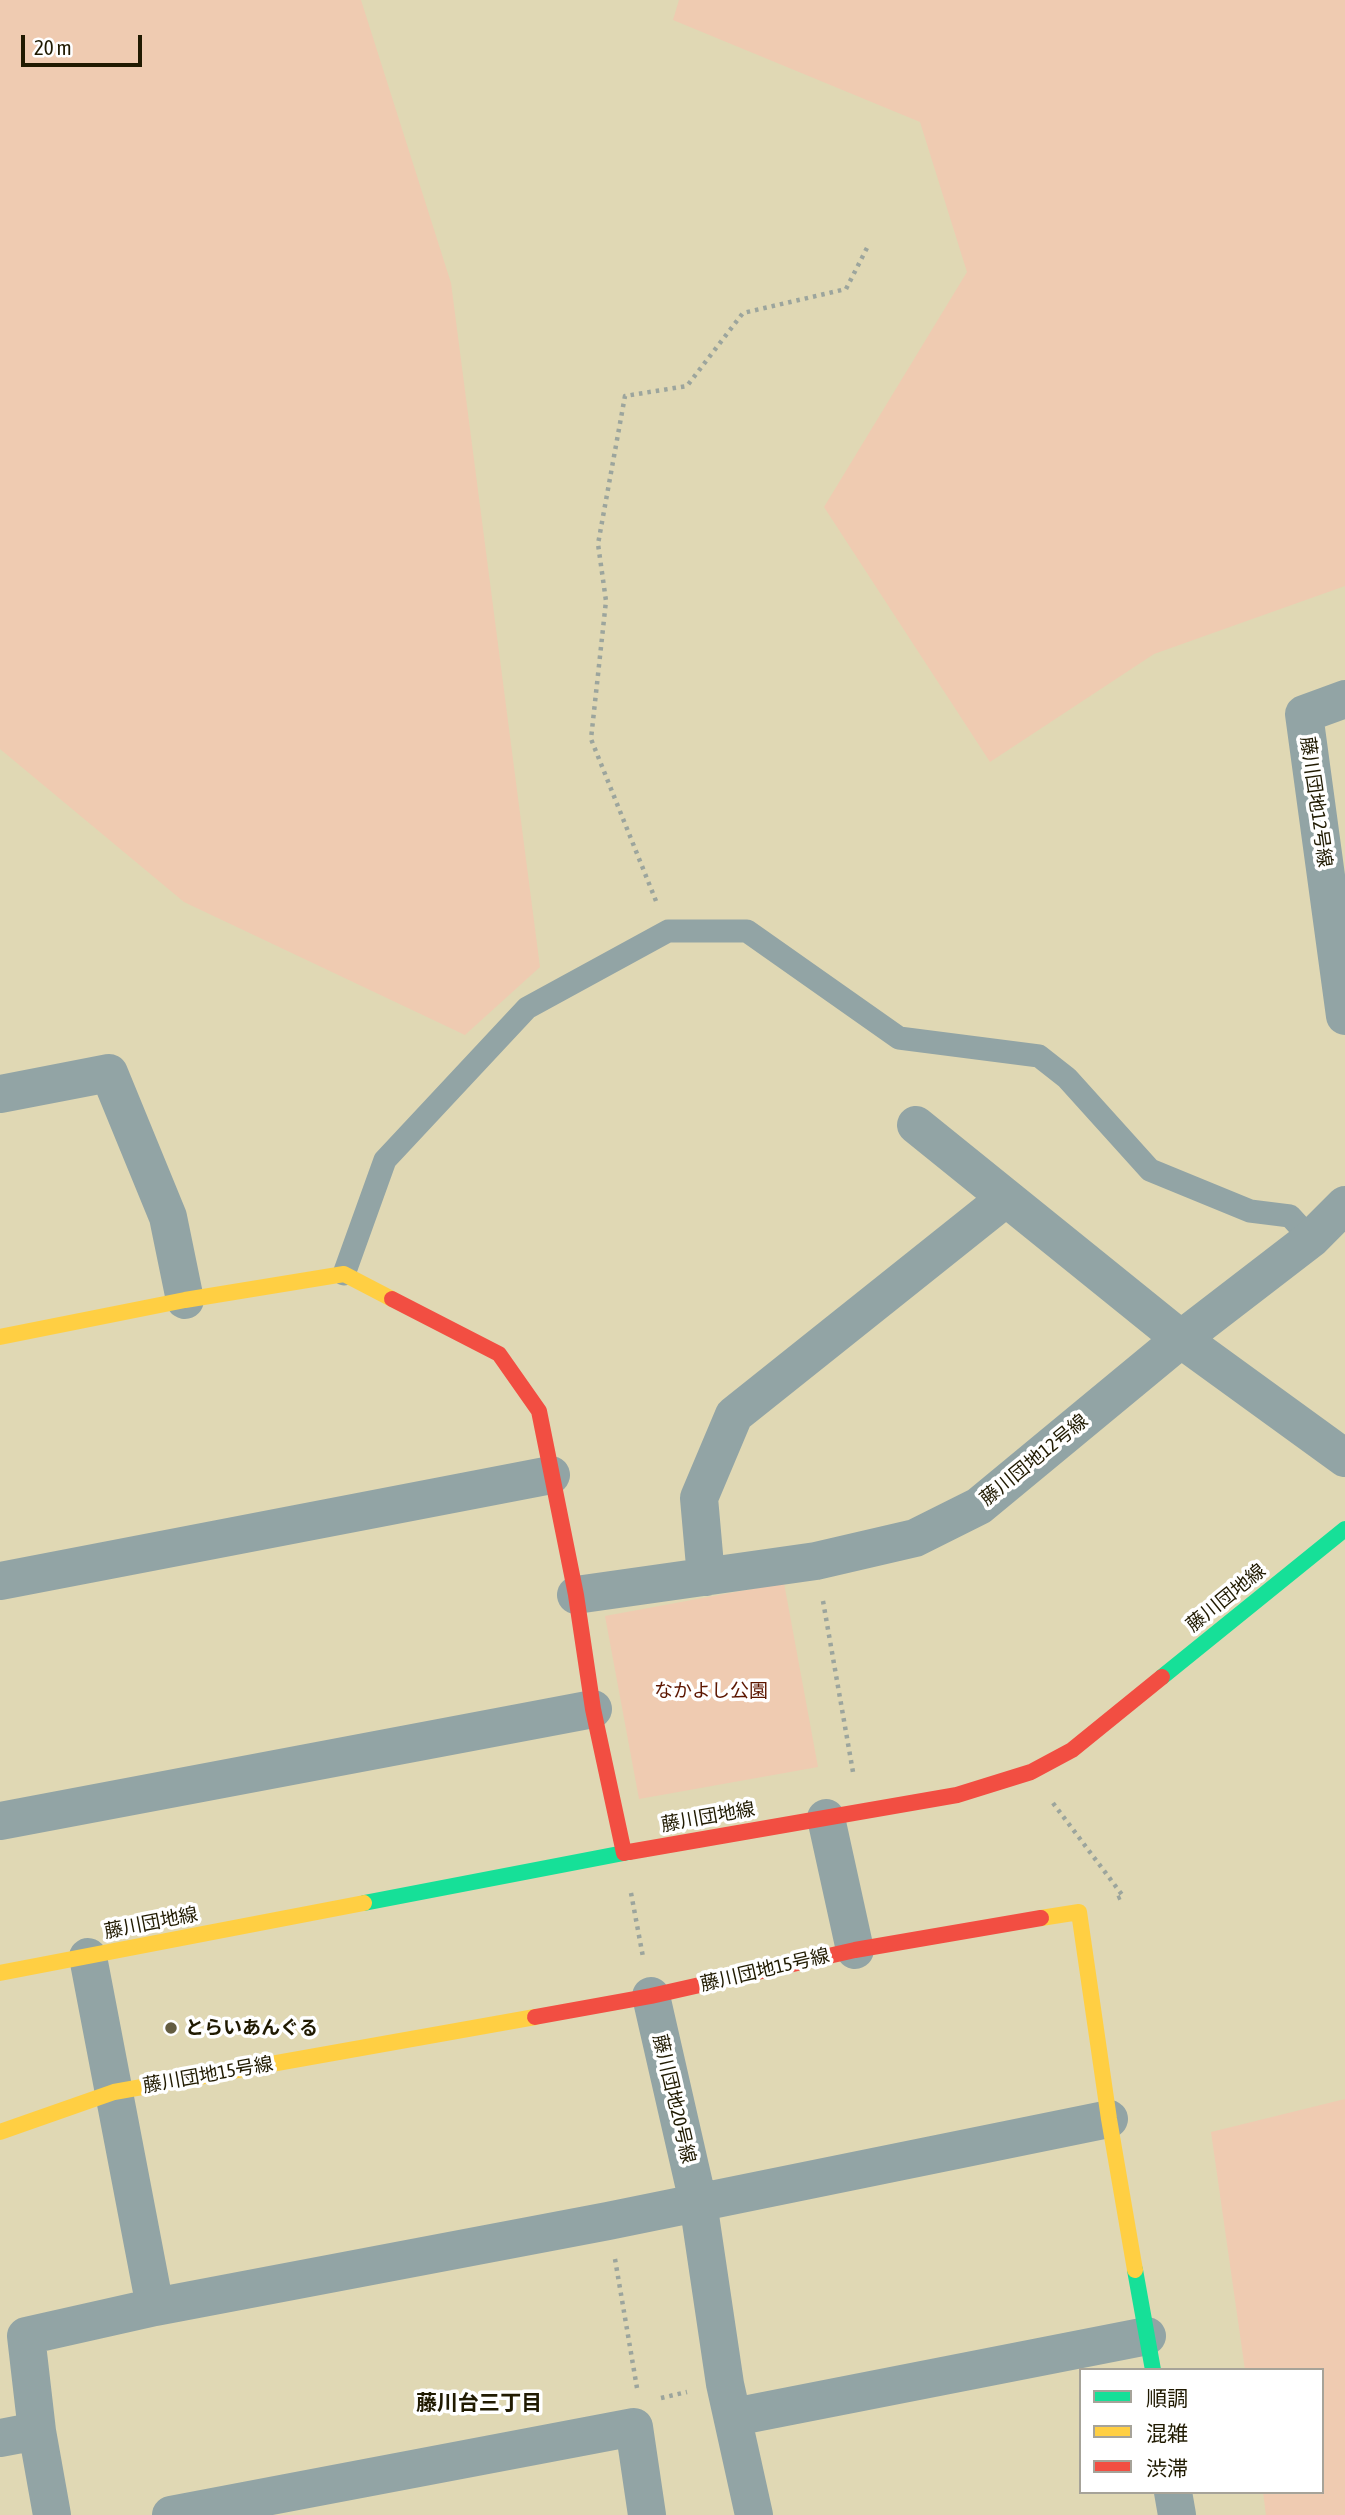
<!DOCTYPE html>
<html>
<head>
<meta charset="utf-8">
<style>
  body { margin:0 }
  #map { position:relative; width:1345px; height:2515px; overflow:hidden; background:#e0d8b4; font-family:"Asap Condensed","Noto Sans JP",sans-serif }
  canvas { display:block }
  .legend { position:absolute; left:1079px; top:2368px; width:245px; height:126px; box-sizing:border-box; background:#fff; border:2px solid #a6a399; margin:0; padding:9px 12px; list-style:none; font-size:21px; color:#201a01 }
  .legend li { display:flex; align-items:center; gap:14px; height:35px }
  .legend b { width:35px; border:2px solid #a6a399 }
  .scale { position:absolute; left:21px; top:35px; width:121px; height:32px; box-sizing:border-box; border:4px solid #201a01; border-top:0; padding-left:9px; font-size:21px; line-height:24px; white-space:nowrap; color:#201a01; -webkit-text-stroke:5px #fff; paint-order:stroke }
</style>
</head>
<body>
<div id="map">
<canvas width="1345" height="2515"></canvas>
<ul class="legend">
<li><b style="height:9px;background:#16e098"></b>順調</li>
<li><b style="height:9px;background:#ffcf43"></b>混雑</li>
<li><b style="height:9px;background:#f24e42"></b>渋滞</li>
</ul>
<div class="scale">20 m</div>
</div>
<script>
const context = document.querySelector('canvas').getContext('2d');
context.lineJoin = 'round';
function fillPath(path, color) { context.fillStyle = color; context.fill(path, 'evenodd'); }
const shape = rows => new Path2D(rows.map(r => 'M' + r).join(''));
function stroke(path, color, width, dash) { context.strokeStyle = color; context.lineWidth = width; context.lineCap = dash ? 'butt' : 'round'; context.setLineDash(dash || []); context.stroke(path); }
function write(font, color, halo, rows, align = 'center') {
  context.font = font + ' "Asap Condensed","Noto Sans JP",sans-serif'; context.lineWidth = 7; context.setLineDash([]); context.textBaseline = 'middle'; context.strokeStyle = halo; context.fillStyle = color; for (const [text, x, y, turn = 0] of rows) {
    context.save(); context.translate(x, y); context.rotate((+turn || 0) * Math.PI / 180); context.textAlign = isNaN(turn) ? turn : align; if (halo) context.strokeText(text, 0, 0); context.fillText(text, 0, 0); context.restore();
  }
}
fillPath(shape([
  [0,0,361,0,451,283,540,967,465,1035,184,902,0,749],
  [679,0,1345,0,1345,586,1154,654,990,762,824,507,967,272,920,122,673,20],
  [784,1583,818,1767,639,1799,605,1616],
  [1345,2099,1345,2515,1266,2515,1263,2492,1322,2492,1322,2370,1245,2370,1211,2132]
]), '#efcbb1');
stroke(shape([
  [656,901,591,739,606,601,598,544,625,396,687,386,743,313,846,289,869,244],
  [823,1601,853,1772],
  [1053,1803,1123,1896,1116,1899],
  [631,1893,643,1957],
  [615,2259,637,2388],
  [661,2398,687,2392]
]), '#9ca59d', 4.5, [3.5, 5]);
stroke(shape([
  [344,1274,385,1160,527,1008,668,931,747,931,899,1038,1039,1056,1067,1078,1150,1170,1250,1211,1290,1216,1311,1239]
]), '#92a4a5', 23);
stroke(shape([
  [1345,699,1304,714,1345,1016],
  [0,1094,109,1073,168,1217,185,1300],
  [916,1125,1181,1339,1345,1458],
  [706,1577,699,1498,734,1415,1006,1198],
  [0,1581,551,1475],
  [576,1595,816,1561,915,1538,979,1506,1181,1339,1311,1239,1345,1205],
  [826,1818,855,1950],
  [0,1821,593,1709],
  [88,1957,155,2307],
  [651,1996,698,2202,725,2384,754,2515],
  [734,2417,1147,2336],
  [0,2438,37,2431],
  [1173,2492,1177,2515],
  [52,2515,37,2431,26,2336,155,2307,608,2221,1109,2119],
  [171,2515,634,2427,647,2515]
]), '#92a4a5', 38);
stroke(shape([
  [1162,1677,1345,1529],
  [364,1903,629,1852],
  [1135,2270,1153,2370]
]), '#16e098', 16);
stroke(shape([
  [0,1337,185,1300,344,1274,392,1299],
  [1041,1918,1079,1912,1109,2119,1135,2270],
  [0,1973,364,1903],
  [0,2132,114,2092,535,2017]
]), '#ffcf43', 16);
stroke(shape([
  [392,1299,499,1354,539,1411,576,1595,593,1709,624,1853],
  [629,1852,957,1795,1031,1772,1072,1750,1162,1677],
  [535,2017,651,1996,855,1950,1041,1918]
]), '#f24e42', 16);
for (const [x, y, r, color] of [
  [171,2028,7,"#635c40"]
]) { const dot = new Path2D(); dot.arc(x, y, r, 0, 2 * Math.PI); context.fillStyle = color; context.fill(dot); stroke(dot, '#fff', 2.5); }
write('19px', '#201a01', '#fff', [
  ["藤川団地12号線",1316,802,82],
  ["藤川団地12号線",1034,1460,-39],
  ["藤川団地線",1226,1598,-39],
  ["藤川団地線",708,1817,-10],
  ["藤川団地線",151,1923,-11],
  ["藤川団地15号線",765,1970,-13],
  ["藤川団地15号線",208,2075,-10],
  ["藤川団地20号線",674,2099,77]
]);
write('19px', '#5c1600', '#fff', [
  ["なかよし公園",711,1691]
]);
write('bold 19px', '#201a01', '#fff', [
  ["とらいあんぐる",185,2028]
], 'left');
write('bold 21px', '#201a01', '#fff', [
  ["藤川台三丁目",479,2403]
]);
</script>
</body>
</html>
